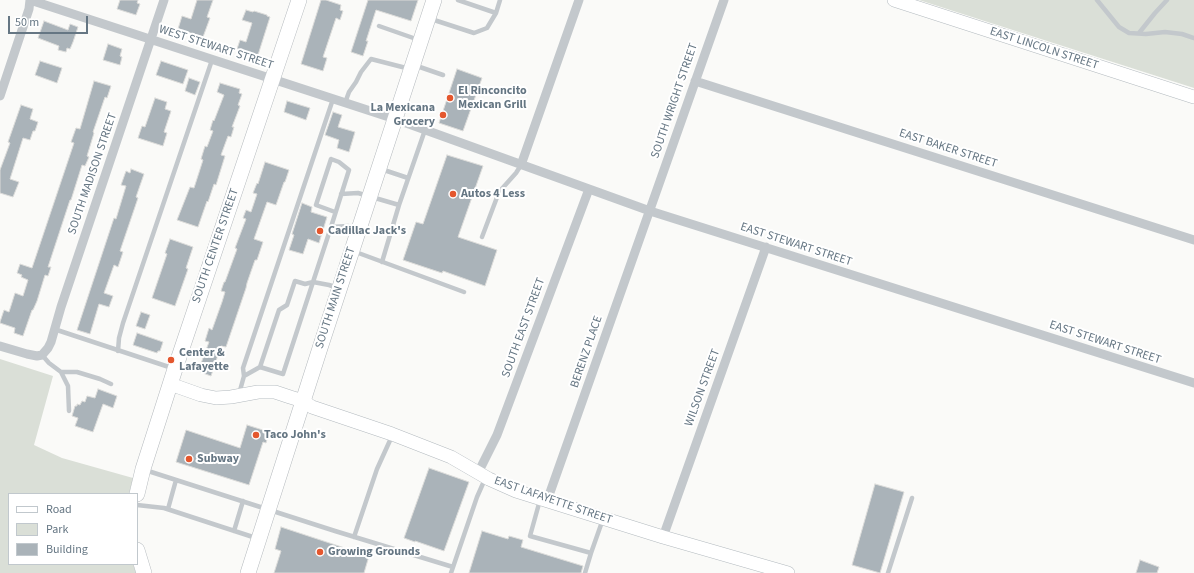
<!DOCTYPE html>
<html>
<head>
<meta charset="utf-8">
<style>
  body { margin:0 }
  #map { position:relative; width:1194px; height:573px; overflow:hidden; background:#fafaf8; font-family:"Source Sans 3",sans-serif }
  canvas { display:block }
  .legend { position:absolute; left:8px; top:493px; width:130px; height:72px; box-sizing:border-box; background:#fff; border:1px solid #c1c8cd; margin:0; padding:5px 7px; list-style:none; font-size:12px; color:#657683 }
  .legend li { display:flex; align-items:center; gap:8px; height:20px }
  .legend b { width:20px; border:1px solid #c1c8cd }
  .scale { position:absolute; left:8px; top:16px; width:80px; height:18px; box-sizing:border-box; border:2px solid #657683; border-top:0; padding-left:5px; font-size:12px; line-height:14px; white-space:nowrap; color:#657683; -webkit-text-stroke:3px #fff; paint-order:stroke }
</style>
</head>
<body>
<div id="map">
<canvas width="1194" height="573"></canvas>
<ul class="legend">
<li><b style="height:5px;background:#fff"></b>Road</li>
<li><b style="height:11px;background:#dadfd7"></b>Park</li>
<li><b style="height:11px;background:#aab3b9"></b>Building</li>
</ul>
<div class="scale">50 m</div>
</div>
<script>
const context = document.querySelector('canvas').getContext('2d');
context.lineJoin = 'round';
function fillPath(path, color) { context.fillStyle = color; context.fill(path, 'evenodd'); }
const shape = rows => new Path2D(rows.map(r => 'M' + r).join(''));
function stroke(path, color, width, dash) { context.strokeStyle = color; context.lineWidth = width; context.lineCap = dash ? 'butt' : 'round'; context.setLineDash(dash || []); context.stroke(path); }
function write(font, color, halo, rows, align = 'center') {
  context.font = font + ' "Source Sans 3",sans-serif'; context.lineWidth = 4; context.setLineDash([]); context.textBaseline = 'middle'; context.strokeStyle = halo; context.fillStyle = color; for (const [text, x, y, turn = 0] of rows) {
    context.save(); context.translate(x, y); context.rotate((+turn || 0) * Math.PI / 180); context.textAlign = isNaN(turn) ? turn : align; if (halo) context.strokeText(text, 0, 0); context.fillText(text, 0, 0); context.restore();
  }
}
fillPath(shape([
  [919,0,1194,0,1194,88],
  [0,359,53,376,34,445,62,458,133,478,129,494,9,494,9,564,133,564,136,573,0,573]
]), '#dadfd7');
const building = shape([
  [120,0,138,0,137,3,140,4,136,15,117,9,120,0],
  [197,0,213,0,207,17,210,18,203,37,178,29,182,16,191,19,197,0],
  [321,0,326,0,341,5,340,10,343,11,340,20,336,18,323,57,327,58,323,71,301,64,321,0],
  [368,0,418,0,411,21,376,10,366,41,368,41,363,56,351,52,368,0],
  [246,10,253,12,254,11,267,15,267,16,270,17,258,55,237,49,240,40,246,42,252,23,242,20,246,10],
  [44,21,68,30,70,24,78,27,73,42,70,49,67,48,66,52,58,50,59,46,38,38,44,21],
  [108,44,122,49,120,56,122,57,120,65,103,60,108,44],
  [40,61,62,68,57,83,35,75,40,61],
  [161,61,188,70,183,84,156,75,161,61],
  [457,69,482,78,463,131,439,123,457,69],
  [189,78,200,82,195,95,185,91,189,78],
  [94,81,111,86,107,98,105,97,93,132,94,133,87,156,89,157,85,166,82,165,71,200,70,200,48,267,51,267,48,276,45,275,37,301,33,310,32,310,23,336,14,333,15,328,0,323,0,322,4,310,9,312,15,293,23,296,28,280,21,277,22,275,17,273,20,264,32,268,74,143,71,142,76,128,80,129,94,81],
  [220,83,240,89,239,93,242,94,238,105,240,106,232,127,234,127,231,137,228,136,221,155,225,156,216,185,214,184,208,202,207,201,198,227,177,220,190,187,194,188,203,160,201,159,205,146,207,147,213,131,210,130,213,120,214,121,224,95,217,92,220,83],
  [155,98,167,102,165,109,171,111,164,132,167,133,163,146,138,138,142,126,145,127,155,98],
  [287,101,310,108,306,120,284,112,287,101],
  [21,105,33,109,30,119,38,122,35,131,33,131,30,140,23,138,10,179,19,182,13,197,0,193,0,170,10,143,8,142,21,105],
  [333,112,342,115,338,127,355,132,349,152,337,148,339,140,325,135,333,112],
  [447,155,483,166,458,237,497,250,485,286,443,271,442,273,403,260,416,222,423,224,447,155],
  [265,162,289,170,285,182,284,182,276,205,267,202,254,239,263,242,257,260,255,260,247,283,246,288,226,347,221,346,211,376,200,372,201,366,200,366,209,342,205,341,209,328,212,330,222,302,225,292,221,291,224,282,225,282,237,249,235,248,246,219,243,218,246,210,251,212,257,194,253,193,257,183,258,184,265,162],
  [131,169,144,174,136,197,138,198,120,251,123,252,118,267,114,265,104,293,113,296,109,307,99,304,90,334,77,330,114,218,116,219,126,186,121,185,126,171,130,173,131,169],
  [302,203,312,207,311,212,327,217,319,243,308,239,303,254,289,250,294,235,292,234,302,203],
  [170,239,193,247,186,268,188,269,175,306,152,298,167,254,165,253,170,239],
  [141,312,150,315,145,329,136,326,141,312],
  [137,333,163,342,160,351,158,351,157,353,133,345,137,333],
  [98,389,117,396,113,408,103,404,93,432,75,426,78,418,72,416,75,406,77,406,77,404,80,405,82,401,85,402,87,396,95,398,98,389],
  [247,425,269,432,266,443,263,442,249,485,176,462,186,430,240,448,247,425],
  [429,468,469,482,444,551,415,541,415,542,404,538,429,468],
  [875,484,904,492,880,573,852,565,875,484],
  [281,527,369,556,364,573,274,573,281,551,275,549,281,527],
  [482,531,508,539,509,536,523,540,521,547,583,566,581,573,469,573,482,531],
  [1140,560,1159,567,1157,573,1136,573,1140,560]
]);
fillPath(building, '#aab3b9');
stroke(building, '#dcdcda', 1);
const secondary = shape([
  [894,0,1194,97],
  [170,384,201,395,216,398,231,397,258,392,275,392,290,397,303,401,312,407,392,434,451,457,489,479,516,491,663,537,788,573]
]);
const primary = shape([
  [137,494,143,469,175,369,299,0],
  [137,550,144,573],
  [248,573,321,345,434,0]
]);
stroke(secondary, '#b3babf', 14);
stroke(primary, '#b5babe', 16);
stroke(shape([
  [458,0,496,13],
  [1097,0,1119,27,1129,33,1146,34,1165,32,1182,34,1194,38],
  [431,19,474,33,487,28,496,13,500,0],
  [379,26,419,40],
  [1139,33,1155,13,1167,0],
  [414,65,443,75],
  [345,103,349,92,356,82,361,72,371,59,410,69],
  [381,169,408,178],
  [341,194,358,193,399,205,425,130],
  [335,212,316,205,331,159,339,162,349,170,331,227,313,282,329,285,338,288],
  [331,227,348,226,357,228],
  [482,237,499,192,516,173,521,165],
  [353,251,464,292],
  [382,262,399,205],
  [295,281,305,284,313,282,283,374,260,367,279,310,287,305,295,281],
  [54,329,172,368],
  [118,351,119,338,123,323,212,60],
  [42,355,49,363,61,372,77,372,100,379,111,384],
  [61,372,68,386,69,411],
  [244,376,260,367],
  [239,394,244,376,243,368,333,99],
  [145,470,335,531,453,567],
  [540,500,530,536,591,553,603,519],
  [137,505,164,508,256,538],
  [168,509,176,480],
  [234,531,243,501],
  [354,537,377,469,392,436],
  [451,573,477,497,485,479],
  [585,573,591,553],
  [888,573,912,498]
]), '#c3c8cc', 4.5);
stroke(shape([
  [30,0,395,119,650,211,1194,383],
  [695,81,1194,240],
  [0,96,29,9,30,0],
  [521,165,579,0],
  [0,346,27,354,37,356,42,355,48,348,51,342,61,307,164,0],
  [478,473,497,435,589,189],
  [547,501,724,0],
  [663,537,766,247]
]), '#c3c8cc', 9);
stroke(secondary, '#fff', 13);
stroke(primary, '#fff', 15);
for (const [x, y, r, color] of [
  [450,98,4,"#e4572e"],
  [443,115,4,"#e4572e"],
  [453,194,4,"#e4572e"],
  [320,231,4,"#e4572e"],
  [171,360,4,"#e4572e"],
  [256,435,4,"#e4572e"],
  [189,459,4,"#e4572e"],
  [320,552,4,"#e4572e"]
]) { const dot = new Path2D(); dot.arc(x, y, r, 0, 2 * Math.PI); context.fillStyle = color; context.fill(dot); stroke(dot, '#fff', 1.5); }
write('12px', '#657683', '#fff', [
  ["WEST STEWART STREET",216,48,18],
  ["EAST LINCOLN STREET",1044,49,18],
  ["SOUTH WRIGHT STREET",675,101,-71],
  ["EAST BAKER STREET",948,149,18],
  ["SOUTH MADISON STREET",93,174,-71],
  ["EAST STEWART STREET",796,245,18],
  ["SOUTH CENTER STREET",216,246,-71],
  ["SOUTH MAIN STREET",336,298,-72],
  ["SOUTH EAST STREET",524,328,-70],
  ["EAST STEWART STREET",1105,343,18],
  ["BERENZ PLACE",587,352,-71],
  ["WILSON STREET",703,388,-70],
  ["EAST LAFAYETTE STREET",553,501,19]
]);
write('bold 12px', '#657683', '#fff', [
  ["El Rinconcito",458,91],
  ["Mexican Grill",458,105],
  ["La Mexicana",435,108,"right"],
  ["Grocery",435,122,"right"],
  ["Autos 4 Less",461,194],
  ["Cadillac Jack's",328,231],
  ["Center &",179,353],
  ["Lafayette",179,367],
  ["Taco John's",264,435],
  ["Subway",197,459],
  ["Growing Grounds",328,552]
], 'left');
</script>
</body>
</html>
